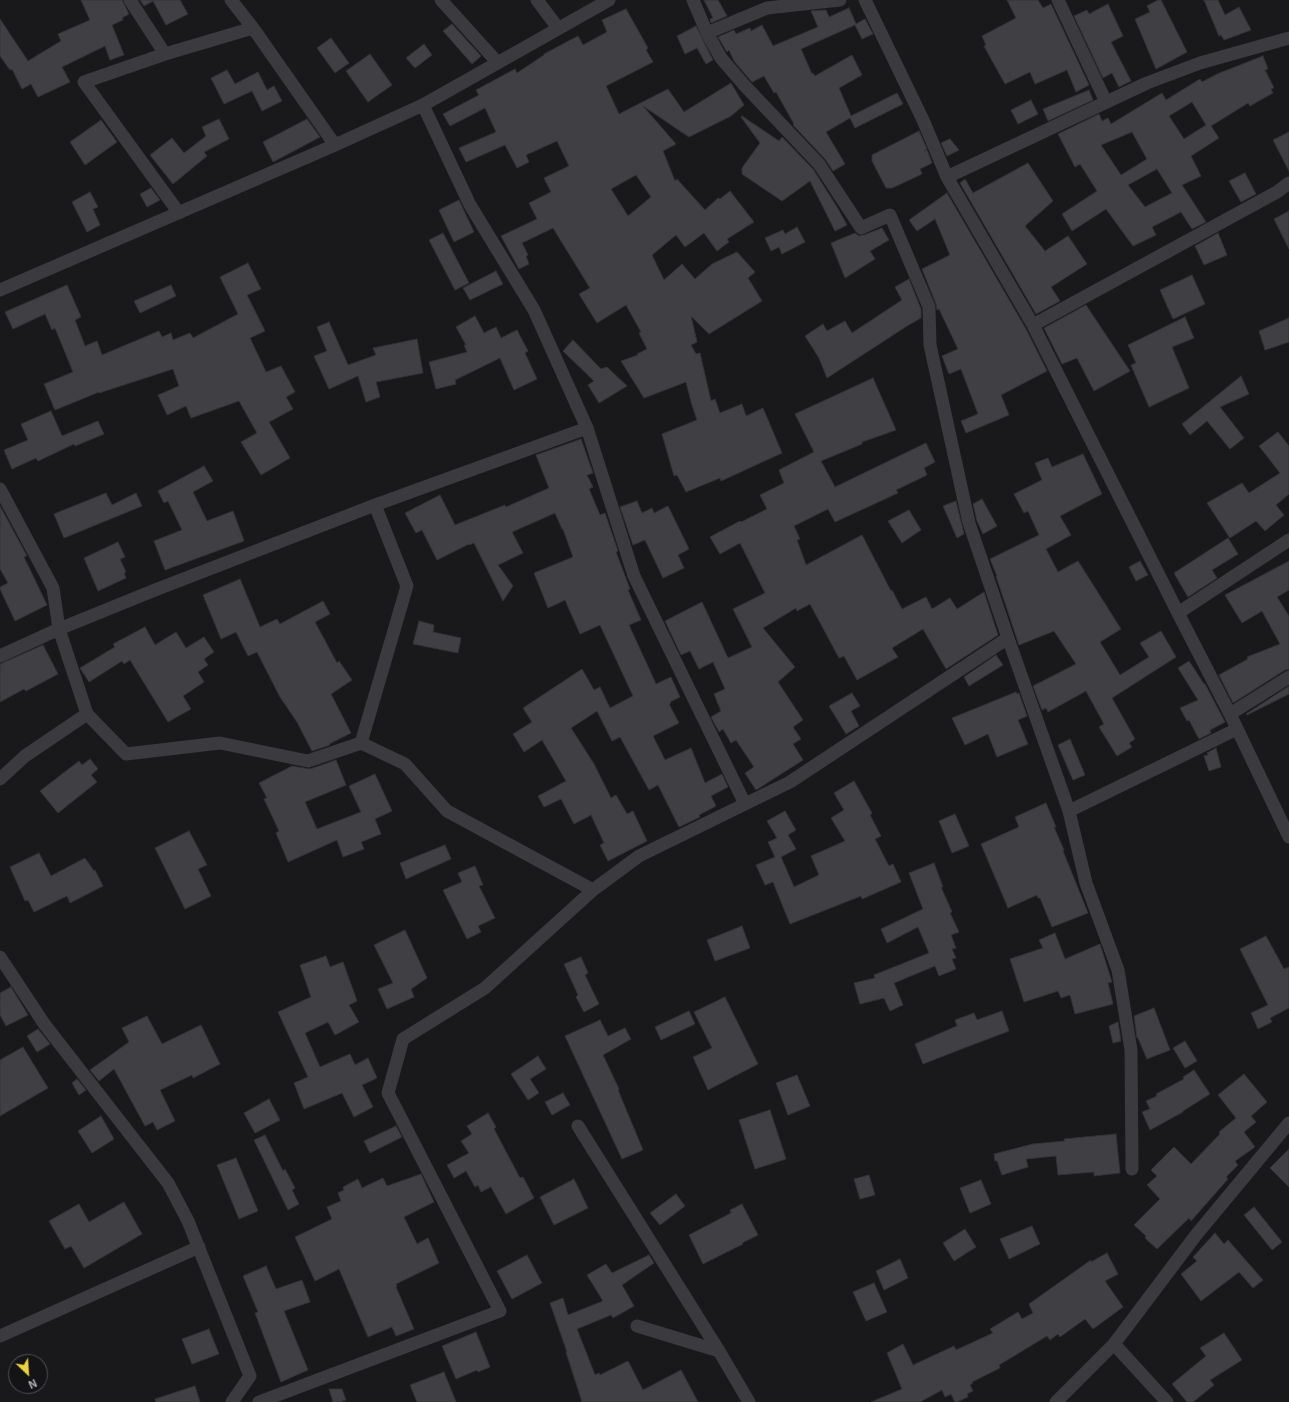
<!DOCTYPE html>
<html>
<head>
<meta charset="utf-8">
<style>
  body { margin:0 }
  #map { position:relative; width:1289px; height:1402px; overflow:hidden; background:#19181a; font-family:"Exo 2",sans-serif }
  canvas { display:block }
  .north { position:absolute; left:8px; top:1354px; width:40px; height:40px; box-sizing:border-box; background:#141315; border:1px solid #505157; border-radius:50%; rotate:155deg; font-size:11px; font-weight:700; line-height:16px; text-align:center; color:#abadb9 }
  .north::after { content:''; display:block; margin:auto; width:14px; height:18px; background:#ead341; clip-path:polygon(50% 0,100% 100%,50% 72%,0 100%) }
</style>
</head>
<body>
<div id="map">
<canvas width="1289" height="1402"></canvas>
<div class="north">N</div>
</div>
<script>
const context = document.querySelector('canvas').getContext('2d');
context.lineJoin = 'round';
function fillPath(path, color) { context.fillStyle = color; context.fill(path, 'evenodd'); }
const shape = rows => new Path2D(rows.map(r => 'M' + r).join(''));
function stroke(path, color, width, dash) { context.strokeStyle = color; context.lineWidth = width; context.lineCap = dash ? 'butt' : 'round'; context.setLineDash(dash || []); context.stroke(path); }
const building = shape([
  [81,0,122,0,129,14,122,18,123,20,112,25,124,55,110,60,105,46,62,67,70,82,38,97,31,84,22,89,12,69,10,70,0,56,0,19,28,61,61,41,58,34,90,20,81,0],
  [140,0,180,0,188,14,166,25,153,1,144,6,140,0],
  [704,0,718,0,727,16,711,23,710,19,713,18,704,0],
  [1007,0,1038,0,1043,8,1051,4,1089,85,1076,92,1067,70,1035,84,1030,72,1005,84,984,46,986,45,982,36,1016,18,1007,0],
  [1158,0,1161,0,1187,52,1156,69,1135,19,1150,12,1147,6,1158,0],
  [1204,0,1218,0,1225,15,1239,7,1251,30,1224,40,1221,35,1219,36,1204,0],
  [1108,4,1123,36,1111,42,1131,81,1119,87,1112,73,1103,78,1074,16,1087,10,1089,14,1108,4],
  [849,8,856,24,865,19,873,34,862,39,855,25,801,49,812,74,813,73,815,76,852,55,862,75,839,88,851,116,897,93,903,104,855,128,850,118,826,132,845,164,833,171,825,159,793,125,794,124,776,92,774,93,764,76,752,82,734,61,729,50,727,52,718,37,734,30,736,34,750,28,751,31,762,25,773,46,818,27,811,11,826,10,829,17,849,8],
  [626,9,648,48,646,50,653,62,606,86,619,114,668,89,684,112,731,83,744,105,731,116,689,137,643,106,676,144,663,151,675,181,677,179,705,210,718,198,720,199,730,191,754,222,727,239,729,242,717,251,704,233,685,247,676,235,652,255,664,280,682,264,695,279,712,264,737,252,755,272,748,278,762,301,709,334,691,316,697,342,691,345,696,354,700,353,711,401,715,399,720,413,742,404,746,416,763,408,782,453,721,481,720,478,686,492,677,475,674,476,662,434,697,420,691,402,686,382,644,398,621,361,638,355,637,354,647,349,639,333,641,332,626,305,597,323,579,294,590,288,553,228,522,243,528,255,526,256,529,264,519,269,501,236,537,219,529,203,551,192,544,178,569,166,557,141,526,155,529,162,517,168,505,145,466,162,459,148,496,132,485,108,450,126,443,114,479,95,476,90,515,69,517,73,544,55,544,54,578,36,583,45,607,32,602,20,626,9],
  [636,175,651,197,628,216,611,189,636,175],
  [452,24,481,56,472,64,443,31,452,24],
  [696,26,713,60,706,64,697,48,685,54,677,36,696,26],
  [331,38,349,63,335,73,317,48,331,38],
  [424,44,432,55,415,68,406,58,424,44],
  [370,54,392,85,368,102,346,71,370,54],
  [1263,56,1268,69,1265,70,1274,88,1271,89,1273,93,1250,106,1248,103,1211,126,1219,138,1191,156,1201,176,1182,185,1206,222,1192,229,1181,212,1152,227,1156,235,1133,246,1106,209,1072,231,1062,214,1097,191,1080,164,1075,167,1058,134,1099,114,1102,121,1108,118,1111,124,1162,93,1166,100,1200,79,1202,82,1217,74,1263,56],
  [1192,102,1206,125,1184,139,1169,116,1192,102],
  [1132,132,1147,159,1121,175,1101,145,1132,132],
  [1157,169,1172,193,1145,207,1128,185,1157,169],
  [227,70,235,84,258,72,267,90,274,86,282,101,262,111,252,91,224,104,211,78,227,70],
  [1089,90,1093,100,1048,121,1043,109,1089,90],
  [1031,100,1038,114,1018,124,1011,110,1031,100],
  [742,116,779,141,782,137,813,169,837,207,847,225,835,231,810,181,782,201,742,174,742,168,760,143,741,117,742,116],
  [219,119,229,139,204,152,207,156,173,184,150,155,172,138,184,153,206,136,202,127,219,119],
  [307,119,320,137,273,162,263,142,307,119],
  [101,120,117,142,85,165,70,142,101,120],
  [919,131,927,149,924,151,927,150,932,163,920,169,922,174,892,188,886,188,872,161,872,155,919,131],
  [1289,132,1289,171,1273,140,1289,132],
  [950,139,959,150,947,156,941,143,950,139],
  [1028,163,1053,201,1025,226,1045,251,1068,236,1087,264,1051,287,1060,301,1036,314,960,183,965,179,973,193,1028,163],
  [1245,173,1256,194,1241,202,1229,181,1245,173],
  [151,188,160,200,147,207,140,194,151,188],
  [90,192,98,207,93,209,100,225,87,232,72,202,90,192],
  [947,193,1026,329,1047,371,1001,395,1009,415,966,433,961,421,978,414,961,369,949,374,942,356,958,349,939,309,937,310,936,304,922,269,950,255,935,219,917,231,909,220,947,193],
  [459,200,474,232,454,242,439,210,459,200],
  [1289,211,1289,249,1274,219,1289,211],
  [797,227,805,242,782,254,779,247,771,251,765,238,783,230,785,234,797,227],
  [882,228,889,240,870,251,875,259,845,278,831,243,855,233,859,236,864,235,882,228],
  [443,233,469,283,455,290,429,240,443,233],
  [1218,233,1227,255,1204,265,1195,246,1218,233],
  [248,263,261,289,247,295,265,331,250,338,266,372,281,366,295,392,286,397,293,409,269,422,290,458,261,475,241,442,257,433,239,401,191,418,186,406,167,415,158,395,179,386,173,369,99,393,99,392,55,410,44,384,73,372,55,328,52,330,45,314,13,329,5,312,67,285,81,317,75,320,85,346,97,341,102,355,159,331,162,337,171,333,173,340,190,333,193,338,238,314,220,277,248,263],
  [496,271,503,284,470,300,463,288,496,271],
  [1192,275,1205,304,1173,319,1160,290,1192,275],
  [909,279,921,309,921,318,907,326,827,378,819,358,805,336,823,324,827,331,845,321,852,333,902,300,895,287,909,279],
  [171,285,176,296,140,313,134,301,171,285],
  [1086,305,1130,371,1094,391,1077,358,1062,364,1044,328,1086,305],
  [475,316,484,333,496,327,501,338,517,330,528,351,525,353,537,379,514,390,500,358,455,380,456,384,436,389,429,362,467,352,464,345,466,345,456,327,475,316],
  [1185,317,1194,338,1172,347,1189,388,1149,407,1131,365,1136,363,1128,345,1185,317],
  [1289,318,1289,342,1265,350,1259,331,1289,318],
  [329,322,348,365,376,355,373,348,417,339,423,373,376,382,380,397,366,402,358,376,329,389,314,356,327,351,317,327,329,322],
  [573,340,601,369,607,367,627,386,599,403,588,385,594,381,563,351,573,340],
  [1241,376,1249,394,1220,407,1244,438,1230,449,1207,421,1190,435,1182,424,1241,376],
  [873,378,896,430,862,442,862,444,821,461,835,487,926,443,935,462,924,468,927,475,896,490,898,493,835,522,828,509,794,526,800,539,797,540,806,565,862,535,891,591,892,590,902,609,926,597,932,609,950,598,957,609,984,592,998,635,946,669,923,629,892,648,898,657,857,680,844,656,839,658,810,604,797,611,796,608,763,628,795,667,778,682,803,720,793,727,801,739,793,744,803,760,756,790,745,773,754,767,736,740,731,743,723,729,719,732,711,717,721,711,714,694,725,689,713,662,699,669,690,651,681,655,665,621,702,602,728,658,752,647,733,609,765,593,740,543,720,554,710,537,740,521,741,522,767,509,760,495,784,483,779,470,814,452,795,414,873,378],
  [51,411,62,436,98,421,104,434,75,446,74,444,38,461,36,458,12,469,4,450,28,440,21,424,51,411],
  [1278,432,1289,446,1289,494,1276,505,1284,515,1265,531,1256,521,1230,538,1207,503,1242,483,1249,493,1280,473,1259,446,1278,432],
  [581,439,593,473,587,475,593,487,589,489,600,515,605,513,618,551,616,552,630,589,628,590,641,620,629,625,656,684,671,677,680,697,670,702,671,703,669,704,679,723,653,736,665,760,691,748,705,783,722,774,728,787,711,796,716,806,699,815,700,817,679,827,658,785,649,790,620,737,612,741,597,711,571,728,594,764,611,798,616,795,627,814,633,811,647,841,608,861,600,845,604,843,591,815,574,824,561,799,544,807,538,796,566,781,542,740,524,752,513,734,532,722,523,708,582,669,594,690,600,687,610,708,633,696,600,625,580,634,565,600,548,608,534,573,573,557,563,529,562,529,555,513,512,532,523,553,498,565,513,586,503,601,474,543,469,545,469,544,437,560,422,530,416,533,405,513,440,495,455,525,505,505,506,507,549,488,536,455,581,439],
  [1083,454,1102,494,1060,516,1071,535,1046,549,1058,572,1078,561,1121,629,1100,642,1120,675,1149,657,1140,643,1161,631,1176,657,1112,698,1135,739,1129,743,1132,747,1117,756,1099,727,1104,724,1086,691,1048,712,1046,708,1042,710,1033,686,1076,664,1054,631,1019,645,996,576,997,576,990,559,1039,535,1028,511,1024,513,1014,494,1042,480,1035,463,1048,458,1052,467,1083,454],
  [204,466,213,481,193,492,207,521,233,511,244,541,165,570,154,541,182,530,168,501,164,503,158,491,204,466],
  [106,493,112,505,136,493,142,506,64,538,54,514,106,493],
  [982,499,997,526,983,534,977,521,973,504,982,499],
  [637,501,642,513,652,508,654,513,668,506,689,549,678,555,684,568,663,578,645,540,633,545,620,507,637,501],
  [956,501,964,534,957,538,943,506,956,501],
  [0,506,27,556,24,557,47,605,15,621,0,589,0,587,8,583,0,569,0,506],
  [909,510,921,530,902,543,888,521,909,510],
  [1228,538,1238,554,1212,570,1217,578,1188,597,1174,573,1228,538],
  [118,542,125,557,120,559,126,572,124,573,126,578,98,591,84,558,118,542],
  [1140,561,1148,575,1136,581,1129,567,1140,561],
  [1289,561,1289,590,1277,597,1289,616,1289,669,1285,670,1233,703,1219,675,1248,659,1247,657,1280,644,1262,611,1242,623,1225,595,1289,561],
  [240,579,260,627,277,619,280,624,323,601,330,614,315,622,337,663,339,661,352,680,331,694,351,733,329,744,330,745,312,751,297,722,280,697,257,652,248,656,236,632,221,639,203,595,240,579],
  [419,621,434,625,433,632,461,638,458,653,413,644,419,621],
  [145,627,155,645,176,632,186,648,204,637,214,652,204,659,208,665,198,672,204,682,183,696,191,709,168,722,130,660,124,664,122,661,89,682,80,668,115,647,113,644,145,627],
  [43,645,58,674,26,691,24,689,0,702,0,664,43,645],
  [996,655,1003,665,969,686,964,677,996,655],
  [1189,661,1204,684,1205,684,1225,722,1210,730,1211,733,1199,739,1189,720,1187,721,1180,708,1198,700,1178,668,1189,661],
  [1289,686,1289,694,1247,715,1246,714,1289,686],
  [1016,692,1017,694,1019,693,1027,716,1018,720,1028,744,997,757,988,734,965,745,952,718,1016,692],
  [852,693,860,706,851,711,859,726,846,734,829,706,852,693],
  [1070,739,1085,775,1073,780,1058,745,1070,739],
  [1216,748,1221,767,1209,771,1204,756,1208,755,1207,753,1216,748],
  [90,759,98,769,91,775,97,782,58,813,40,791,79,761,82,765,90,759],
  [336,760,346,785,305,802,317,829,361,812,349,786,375,774,392,811,375,819,381,834,361,842,364,849,343,857,337,840,288,862,276,833,279,831,264,799,267,798,259,783,292,766,310,769,336,760],
  [854,781,872,813,870,815,881,836,875,839,889,866,893,864,901,882,862,899,861,896,790,924,773,882,765,885,756,865,775,857,768,842,777,838,767,821,785,811,796,830,788,835,796,849,781,857,794,887,819,875,811,856,845,841,831,818,844,810,834,793,854,781],
  [1046,803,1056,827,1054,827,1064,850,1063,851,1088,913,1052,927,1040,898,1038,898,1037,895,1008,908,981,844,1019,827,1015,817,1046,803],
  [955,814,969,846,952,853,939,821,955,814],
  [189,831,207,865,198,869,211,896,185,909,155,848,189,831],
  [445,845,451,859,406,879,400,863,445,845],
  [39,853,51,876,85,858,94,871,95,870,103,886,70,903,67,896,34,912,28,900,25,901,10,867,39,853],
  [934,863,943,887,941,887,952,912,950,913,959,932,951,935,956,948,952,949,956,958,952,959,956,969,939,976,935,966,894,983,903,1005,890,1011,884,998,860,1004,854,983,875,978,874,975,929,953,918,927,887,943,881,929,923,909,909,873,934,863],
  [475,866,483,885,479,886,495,918,478,926,481,932,467,939,443,890,462,882,458,873,475,866],
  [742,926,750,948,715,961,707,940,742,926],
  [405,930,427,978,411,989,414,997,387,1009,378,989,393,983,374,945,405,930],
  [1055,933,1065,959,1100,944,1111,979,1112,982,1108,983,1113,1004,1075,1014,1070,995,1061,998,1058,991,1024,1002,1010,959,1043,948,1039,940,1055,933],
  [1266,936,1284,969,1289,967,1289,1008,1270,1018,1272,1022,1258,1029,1251,1013,1268,1005,1240,949,1266,936],
  [326,956,330,967,343,962,357,1001,349,1005,359,1022,335,1035,328,1022,305,1033,320,1067,350,1054,355,1065,368,1058,377,1078,362,1085,373,1107,354,1117,342,1093,304,1109,294,1083,308,1077,278,1012,311,997,300,965,326,956],
  [581,957,588,973,585,975,599,1004,584,1012,576,997,578,995,564,964,581,957],
  [11,987,28,1015,6,1026,0,1015,0,993,11,987],
  [725,997,758,1064,708,1090,693,1057,712,1048,694,1012,725,997],
  [1154,1008,1170,1050,1147,1059,1138,1038,1137,1038,1134,1016,1154,1008],
  [689,1011,695,1024,661,1040,655,1027,689,1011],
  [1002,1011,1009,1031,964,1048,923,1064,915,1044,957,1026,955,1020,974,1013,977,1020,1002,1011],
  [147,1016,162,1044,201,1025,220,1064,193,1078,192,1075,160,1090,175,1121,157,1130,153,1122,145,1126,114,1069,99,1081,90,1070,129,1042,122,1028,147,1016],
  [600,1020,608,1036,625,1028,631,1039,603,1055,619,1089,618,1090,643,1150,622,1159,565,1036,600,1020],
  [1118,1022,1121,1041,1113,1043,1109,1026,1118,1022],
  [38,1029,50,1044,37,1052,27,1036,38,1029],
  [1185,1041,1197,1061,1185,1068,1173,1048,1185,1041],
  [23,1047,48,1088,0,1116,0,1060,23,1047],
  [538,1056,546,1069,530,1079,539,1093,528,1100,511,1074,538,1056],
  [1194,1070,1210,1094,1183,1111,1183,1112,1150,1130,1142,1112,1150,1109,1146,1101,1157,1096,1156,1094,1184,1079,1183,1077,1194,1070],
  [1244,1074,1267,1102,1251,1116,1256,1122,1244,1132,1255,1147,1235,1161,1238,1165,1226,1177,1228,1179,1191,1221,1189,1218,1157,1249,1145,1238,1146,1236,1134,1225,1160,1199,1147,1185,1157,1176,1151,1170,1174,1147,1191,1164,1220,1134,1219,1132,1236,1118,1218,1095,1244,1074],
  [797,1075,810,1106,788,1115,776,1083,797,1075],
  [77,1079,86,1090,79,1095,72,1083,77,1079],
  [563,1093,570,1105,552,1115,545,1102,563,1093],
  [269,1099,280,1120,255,1133,244,1113,269,1099],
  [770,1110,786,1159,755,1169,739,1120,770,1110],
  [488,1113,496,1127,494,1129,520,1178,523,1177,534,1198,506,1214,491,1187,481,1192,478,1185,475,1187,466,1171,454,1178,447,1165,469,1153,461,1141,472,1134,467,1126,488,1113],
  [101,1116,114,1139,92,1153,78,1131,101,1116],
  [396,1126,402,1137,370,1153,364,1141,396,1126],
  [1116,1134,1120,1173,1094,1176,1094,1172,1058,1175,1056,1156,1026,1159,1028,1167,1002,1175,997,1161,995,1161,994,1154,1033,1144,1065,1141,1064,1139,1116,1134],
  [265,1135,283,1171,285,1169,295,1188,292,1190,299,1204,288,1210,254,1140,265,1135],
  [1289,1149,1289,1187,1270,1168,1289,1149],
  [236,1158,258,1211,239,1219,217,1165,236,1158],
  [421,1174,434,1202,404,1217,417,1244,428,1238,439,1263,396,1284,397,1287,396,1287,414,1329,396,1336,392,1327,368,1337,339,1269,315,1281,295,1237,332,1219,327,1207,341,1201,338,1193,344,1190,343,1187,358,1179,362,1188,383,1178,387,1186,421,1174],
  [869,1175,875,1195,860,1199,854,1179,869,1175],
  [574,1179,588,1208,554,1225,540,1197,574,1179],
  [981,1180,991,1204,970,1213,960,1188,981,1180],
  [676,1194,685,1206,660,1225,650,1213,676,1194],
  [124,1202,142,1234,84,1268,71,1246,65,1249,49,1221,79,1204,89,1222,124,1202],
  [742,1204,758,1235,742,1243,743,1244,703,1264,689,1235,731,1213,730,1210,742,1204],
  [1254,1207,1282,1242,1272,1250,1244,1215,1254,1207],
  [1032,1226,1040,1244,1009,1259,1000,1239,1032,1226],
  [965,1229,976,1247,954,1261,943,1243,965,1229],
  [1215,1233,1224,1244,1228,1240,1263,1280,1253,1288,1239,1272,1201,1301,1181,1274,1197,1261,1193,1257,1215,1233],
  [1107,1253,1118,1274,1105,1281,1123,1307,1093,1329,1085,1319,1060,1337,1058,1334,1050,1340,1047,1336,999,1365,1000,1368,972,1382,973,1383,970,1385,973,1391,967,1394,968,1397,957,1402,955,1402,951,1394,945,1397,942,1390,920,1402,871,1402,902,1389,887,1353,903,1344,913,1365,954,1346,956,1350,993,1333,990,1329,1018,1312,1022,1319,1033,1313,1029,1304,1091,1260,1091,1262,1107,1253],
  [527,1255,542,1283,512,1299,497,1271,527,1255],
  [649,1255,654,1263,622,1285,634,1306,613,1318,611,1315,577,1329,595,1375,599,1373,600,1375,628,1361,643,1390,681,1370,698,1402,582,1402,566,1352,567,1352,550,1303,563,1298,568,1315,603,1301,587,1275,606,1264,612,1273,649,1255],
  [900,1259,908,1278,884,1290,876,1271,900,1259],
  [266,1266,276,1289,302,1280,310,1302,284,1311,308,1370,281,1382,255,1313,258,1312,243,1276,266,1266],
  [874,1283,887,1312,866,1321,853,1292,874,1283],
  [209,1329,219,1354,192,1364,182,1339,209,1329],
  [476,1332,490,1367,478,1372,477,1370,456,1379,442,1346,476,1332],
  [1224,1333,1242,1360,1210,1380,1214,1385,1193,1402,1187,1402,1172,1384,1206,1356,1200,1348,1224,1333],
  [444,1372,456,1402,417,1402,410,1385,444,1372],
  [195,1386,200,1402,156,1402,155,1399,195,1386],
  [329,1389,342,1389,346,1400,340,1402,333,1402,329,1389]
]);
fillPath(building, '#404044');
stroke(building, '#333236', 1);
stroke(shape([
  [130,0,165,54],
  [231,0,253,28,335,145],
  [441,0,498,63],
  [537,0,558,28],
  [693,0,707,33,721,58,745,86,819,164,861,228,890,215,929,307,930,345,969,523,1008,638,1069,811,1086,883,1118,970,1131,1050,1132,1169],
  [865,0,923,120,947,177,1033,325,1178,613,1230,714,1289,837],
  [1058,0,1106,102],
  [707,33,767,8,840,0],
  [423,105,470,205,534,310,587,428,634,576,745,804],
  [947,177,1147,83,1200,63,1289,38],
  [179,213,84,82,165,54,253,28],
  [0,290,335,145,423,105,609,0],
  [1033,325,1277,192,1289,183],
  [0,489,53,588,59,629,87,714,25,756,0,779],
  [375,505,407,586,361,743,405,764,447,811,593,890,639,856,790,782,1008,638],
  [1178,613,1289,540],
  [0,656,59,629,155,590,375,505,587,428],
  [87,714,126,754,220,743,308,761,361,743],
  [1230,714,1289,677],
  [1069,811,1237,729],
  [0,957,45,1025,168,1183,188,1221,250,1376,232,1402],
  [578,1126,719,1351],
  [637,1326,719,1351,749,1402],
  [0,1336,199,1247],
  [1114,1344,1167,1402],
  [259,1402,500,1311,388,1093,403,1039,485,988,593,890],
  [1056,1402,1114,1344,1196,1235,1289,1123]
]), '#3a3a3f', 13);
</script>
</body>
</html>
